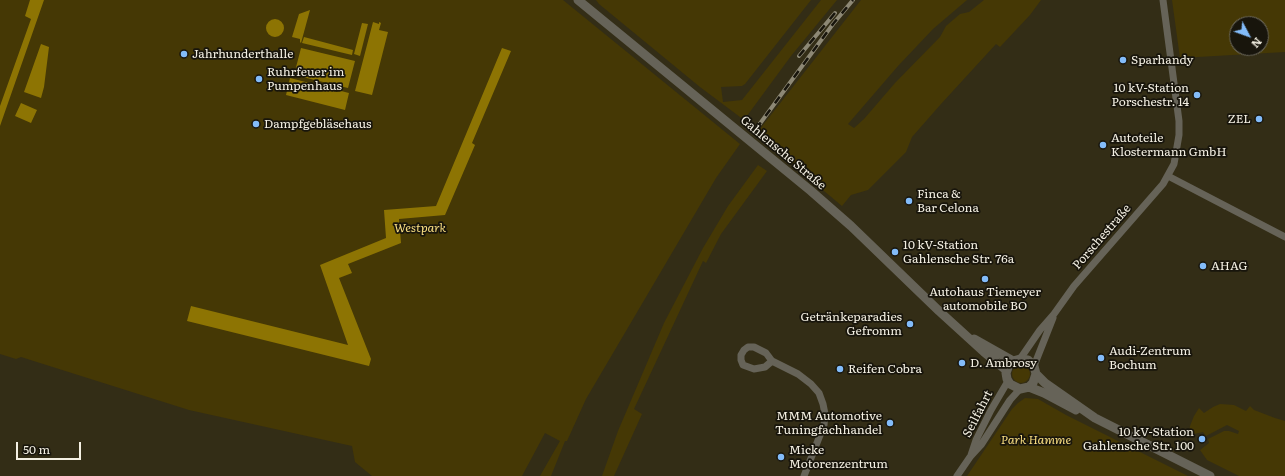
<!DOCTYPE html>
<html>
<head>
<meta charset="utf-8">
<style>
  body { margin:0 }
  #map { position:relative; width:1285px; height:476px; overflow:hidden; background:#332d16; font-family:Literata,serif }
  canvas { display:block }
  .north { position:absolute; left:1229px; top:16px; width:40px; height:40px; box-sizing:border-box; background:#18150c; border:1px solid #706d62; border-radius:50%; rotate:131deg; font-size:11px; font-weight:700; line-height:16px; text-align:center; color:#f4f0e3 }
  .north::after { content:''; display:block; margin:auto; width:14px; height:18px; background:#83bcfa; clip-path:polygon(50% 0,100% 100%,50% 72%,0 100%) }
  .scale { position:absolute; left:16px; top:442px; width:65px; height:18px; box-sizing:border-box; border:2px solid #f4f0e3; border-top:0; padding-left:5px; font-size:12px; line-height:14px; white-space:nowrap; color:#f4f0e3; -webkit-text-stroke:3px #18150c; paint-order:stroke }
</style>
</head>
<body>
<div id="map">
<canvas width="1285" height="476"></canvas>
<div class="north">N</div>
<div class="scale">50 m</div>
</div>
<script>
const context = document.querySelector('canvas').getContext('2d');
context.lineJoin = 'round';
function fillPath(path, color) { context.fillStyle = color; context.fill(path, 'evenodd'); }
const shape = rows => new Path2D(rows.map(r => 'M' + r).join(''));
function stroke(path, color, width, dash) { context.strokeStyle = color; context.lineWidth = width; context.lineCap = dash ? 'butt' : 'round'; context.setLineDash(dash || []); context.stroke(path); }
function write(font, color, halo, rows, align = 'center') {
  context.font = font + ' Literata,serif'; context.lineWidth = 3.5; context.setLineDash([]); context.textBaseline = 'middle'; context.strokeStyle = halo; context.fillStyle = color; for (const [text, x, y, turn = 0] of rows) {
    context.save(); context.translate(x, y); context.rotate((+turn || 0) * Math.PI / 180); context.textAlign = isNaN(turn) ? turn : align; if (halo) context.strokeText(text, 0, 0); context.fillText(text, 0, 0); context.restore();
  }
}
fillPath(shape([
  [0,0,563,0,740,144,716,178,586,399,567,441,565,441,551,476,540,476,560,441,545,433,522,476,372,476,355,462,352,446,189,410,21,357,16,359,0,354],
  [596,0,811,0,745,84,742,86,721,87,723,102,742,100,821,0,837,0,791,56,744,120,700,87,599,4],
  [861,0,967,0,933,29,898,66,848,124,854,128,864,119,895,83,940,37,946,26,960,14,969,12,984,0,1041,0,1030,15,1000,47,996,44,941,104,912,137,906,152,868,190,851,195,842,206,756,134],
  [1172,0,1285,0,1285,52,1180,58],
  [1237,24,1261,24,1261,48,1237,48],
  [758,165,767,171,721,234,706,263,703,261,634,409,642,414,614,476,602,476,618,431,664,323,703,248,728,206],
  '1012 374a9 9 0 1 1 18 0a9 9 0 1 1-18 0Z',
  [1025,398,1038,399,1066,415,1188,476,967,476,1012,409,1018,403],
  [1220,404,1234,405,1246,411,1250,406,1254,410,1275,418,1285,421,1285,476,1239,476,1207,460,1200,450,1209,443,1208,439,1224,431,1229,431,1238,434,1239,431,1227,425,1206,436,1203,432,1189,435,1190,426,1194,416,1199,408,1204,413,1213,407]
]), '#453805');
fillPath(shape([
  [30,0,44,0,0,126,0,106,31,19,25,16],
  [310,10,301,43,300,42,300,39,292,37,299,14],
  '266 28a9 9 0 1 1 18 0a9 9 0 1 1-18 0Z',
  [373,22,379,24,379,22,381,23,379,30,388,32,372,95,355,91],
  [362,23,368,24,360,56,354,54],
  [304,37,353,50,352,55,302,43],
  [41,44,49,47,44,87,41,98,24,92],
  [301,48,355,61,348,88,294,75],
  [502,48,511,51,472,143,475,145,445,215,399,219,401,243,348,264,352,273,339,278,371,359,369,366,187,321,191,306,348,345,320,265,386,238,384,210,436,206],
  [290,78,349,93,345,110,286,95],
  [21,103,37,110,31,123,15,116]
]), '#8d7403');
stroke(shape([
  [1168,176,1285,237],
  [1020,359,1040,330,1054,314,1074,286,1163,184,1174,164,1179,135,1179,121,1163,0],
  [772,361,765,367,754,369,743,365,741,360,741,355,744,350,748,347,754,347,766,353,772,361,798,374,811,384,819,393,823,404,825,414,824,425,804,476],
  [1034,366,1053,318],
  [971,455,976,440,991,410,1008,381],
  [957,476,970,457,981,445,1010,400,1020,389]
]), '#666358', 7);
stroke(shape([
  [578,0,811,191,851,226,939,311,984,352,1006,370],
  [974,339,1013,361],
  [1036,374,1033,383,1029,387,1020,389,1010,384,1007,379,1006,373,1009,365,1013,361,1020,359,1028,360,1034,366,1036,374,1045,383,1095,418,1210,476],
  [1029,387,1044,393,1076,410]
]), '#666358', 9);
const rail = shape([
  [799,56,835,13],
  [756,129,833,24,853,0]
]);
stroke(rail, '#8d8875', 4);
stroke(rail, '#18150c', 2.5, [8]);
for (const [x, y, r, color] of [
  [184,54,4,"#83bcfa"],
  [1123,60,4,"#83bcfa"],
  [259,79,4,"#83bcfa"],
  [1197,95,4,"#83bcfa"],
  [1259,119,4,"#83bcfa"],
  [256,124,4,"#83bcfa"],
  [1103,145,4,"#83bcfa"],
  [909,201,4,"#83bcfa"],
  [895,252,4,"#83bcfa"],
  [1203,266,4,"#83bcfa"],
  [985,279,4,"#83bcfa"],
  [910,324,4,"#83bcfa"],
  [1101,358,4,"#83bcfa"],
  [962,363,4,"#83bcfa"],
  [840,369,4,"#83bcfa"],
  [890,423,4,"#83bcfa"],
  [1202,439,4,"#83bcfa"],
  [781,457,4,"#83bcfa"]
]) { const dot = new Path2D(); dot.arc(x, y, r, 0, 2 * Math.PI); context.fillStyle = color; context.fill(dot); stroke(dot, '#18150c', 1.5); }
write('12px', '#f4f0e3', '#18150c', [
  ["Jahrhunderthalle",192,54],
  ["Sparhandy",1131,60],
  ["Ruhrfeuer im",267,72],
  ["Pumpenhaus",267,86],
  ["10 kV-Station",1189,88,"right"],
  ["Porschestr. 14",1189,102,"right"],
  ["ZEL",1251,119,"right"],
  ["Dampfgebläsehaus",264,124],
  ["Autoteile",1111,138],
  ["Klostermann GmbH",1111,152],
  ["Finca &",917,194],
  ["Bar Celona",917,208],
  ["10 kV-Station",903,245],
  ["Gahlensche Str. 76a",903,259],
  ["AHAG",1211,266],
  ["Autohaus Tiemeyer",985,292,"center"],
  ["automobile BO",985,306,"center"],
  ["Getränkeparadies",902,317,"right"],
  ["Gefromm",902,331,"right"],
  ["Audi-Zentrum",1109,351],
  ["Bochum",1109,365],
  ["D. Ambrosy",970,363],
  ["Reifen Cobra",848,369],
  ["MMM Automotive",882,416,"right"],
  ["Tuningfachhandel",882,430,"right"],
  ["10 kV-Station",1194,432,"right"],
  ["Gahlensche Str. 100",1194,446,"right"],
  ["Micke",789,450],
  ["Motorenzentrum",789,464]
], 'left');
write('12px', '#f4f0e3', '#18150c', [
  ["Gahlensche Straße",783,153,40],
  ["Porschestraße",1102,237,-49],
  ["Seilfahrt",978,414,-63]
]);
write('italic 12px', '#fadf82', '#18150c', [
  ["Westpark",420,228],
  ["Park Hamme",1036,440]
]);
</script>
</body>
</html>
